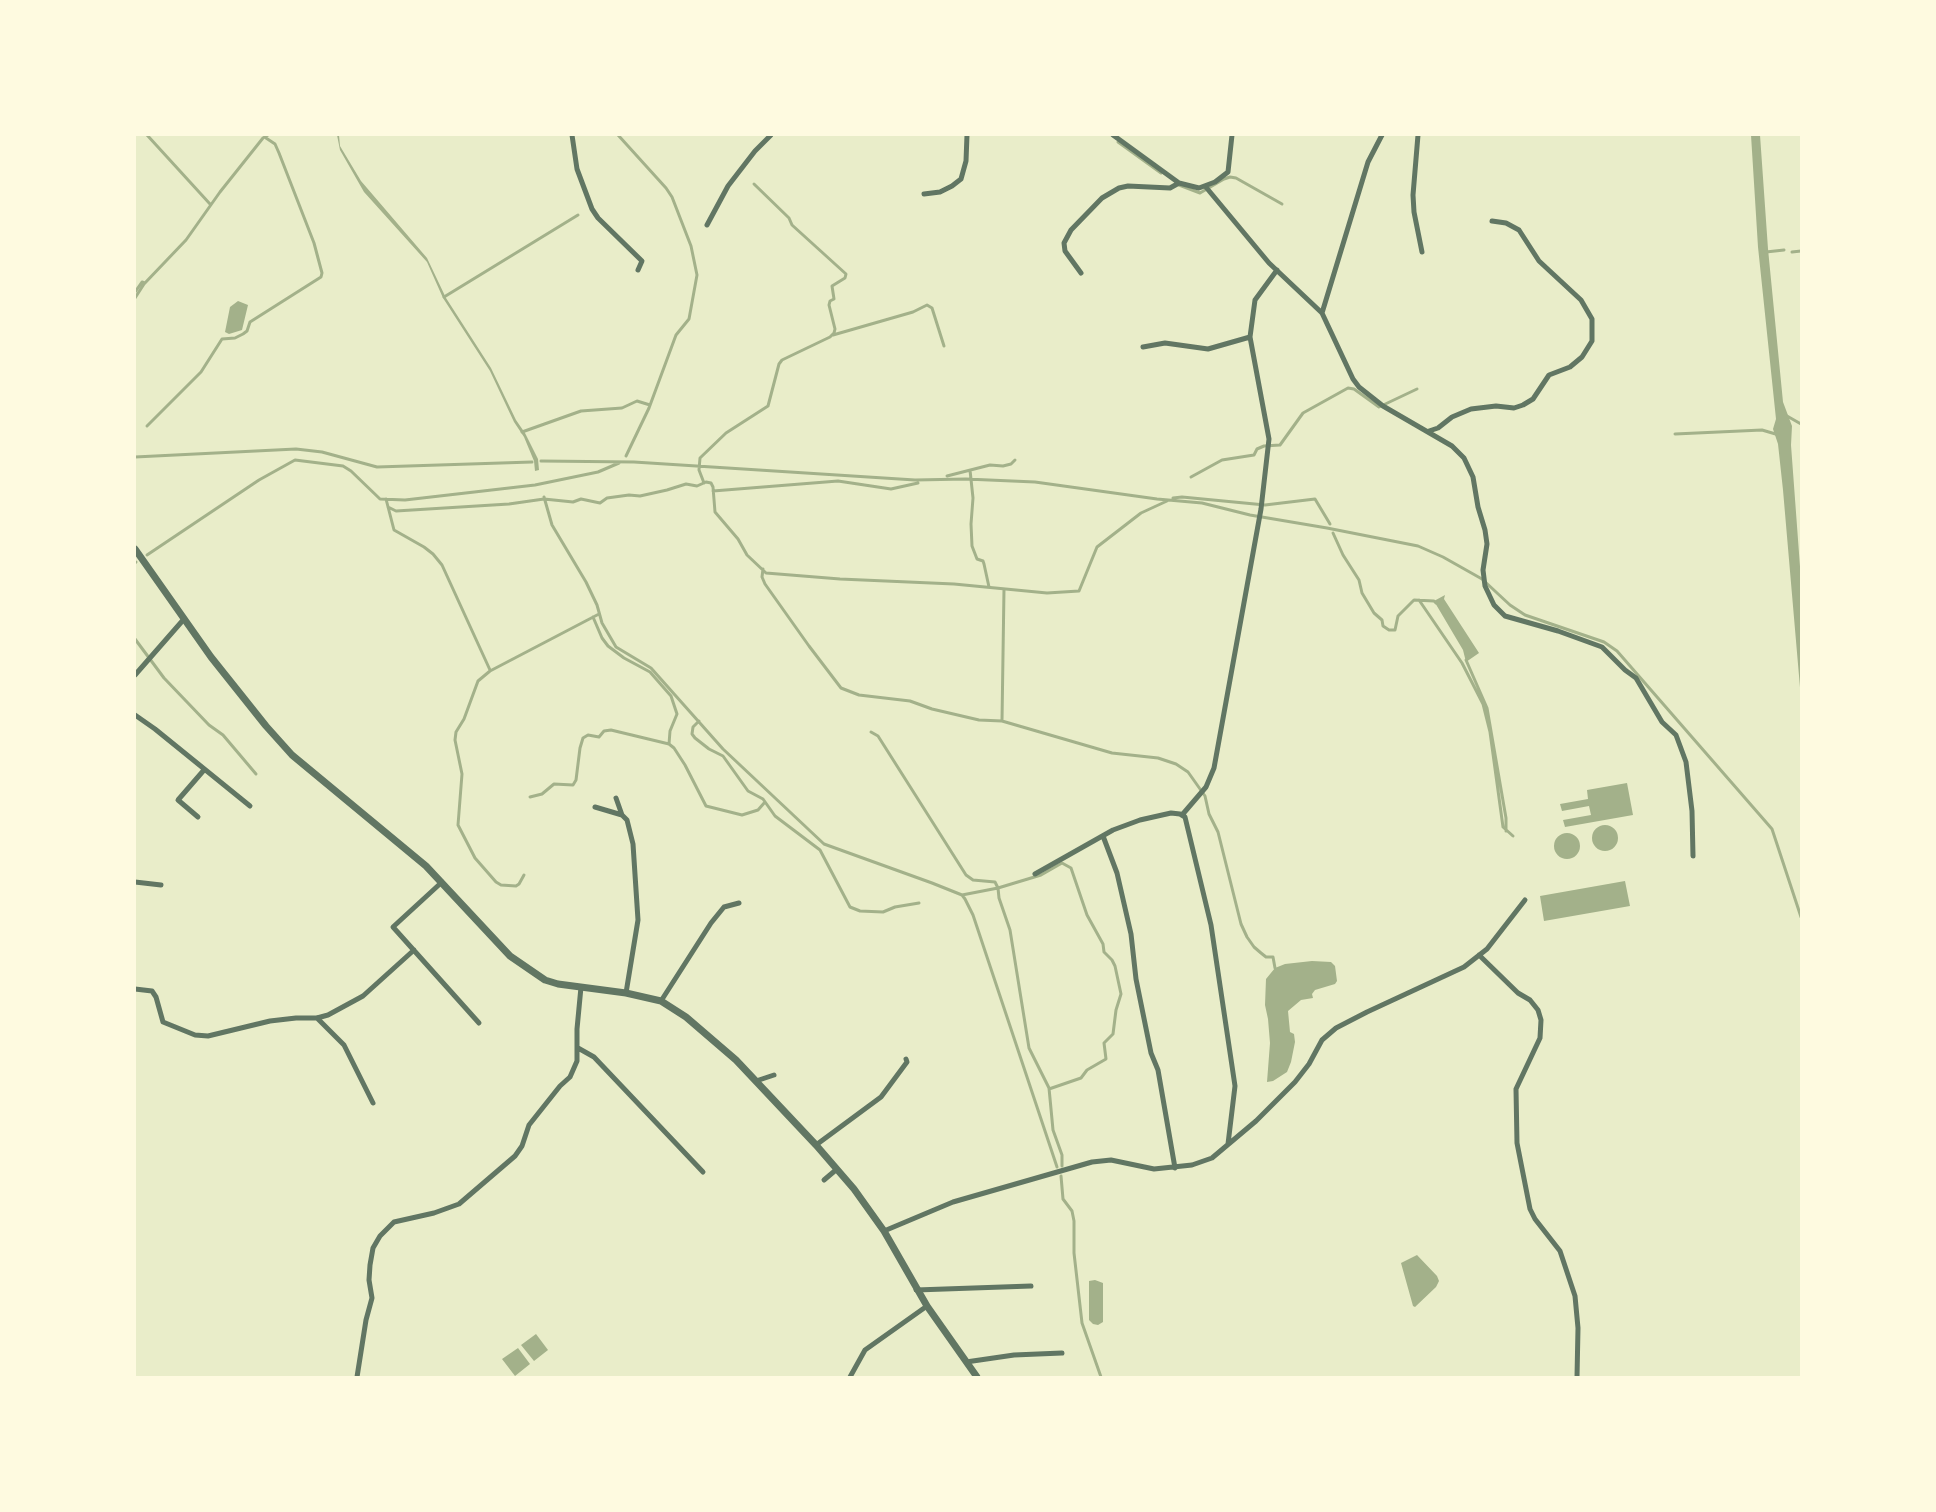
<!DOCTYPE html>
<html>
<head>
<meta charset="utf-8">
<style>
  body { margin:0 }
  #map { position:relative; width:1936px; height:1512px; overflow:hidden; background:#e9edc9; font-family:"Space Grotesk",sans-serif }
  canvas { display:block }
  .frame { position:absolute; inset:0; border:136px solid #fefae0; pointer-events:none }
</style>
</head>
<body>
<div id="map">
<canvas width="1936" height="1512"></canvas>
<div class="frame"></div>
</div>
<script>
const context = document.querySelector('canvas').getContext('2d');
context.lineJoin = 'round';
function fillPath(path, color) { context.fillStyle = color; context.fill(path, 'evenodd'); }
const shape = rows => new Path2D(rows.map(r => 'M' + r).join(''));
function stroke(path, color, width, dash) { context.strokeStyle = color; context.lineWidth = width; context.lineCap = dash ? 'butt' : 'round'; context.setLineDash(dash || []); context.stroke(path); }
fillPath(shape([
  [337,135,339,135,340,146,361,181,427,258,446,298,491,368,516,420,525,433,538,459,539,470,535,471,534,461,524,437,514,422,490,371,443,298,427,262,364,192,340,150],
  [1751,135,1760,135,1768,249,1783,402,1792,426,1791,445,1801,580,1801,699,1783,490,1778,444,1773,429,1776,419,1758,247],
  [238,301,248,305,242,330,229,334,225,332,230,307],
  [1445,595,1444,599,1479,653,1466,662,1463,650,1434,601],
  [1627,783,1633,815,1565,827,1563,820,1591,815,1589,806,1562,811,1560,804,1588,799,1587,790],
  '1592 838a13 13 0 1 1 26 0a13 13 0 1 1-26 0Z',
  '1554 846a13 13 0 1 1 26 0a13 13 0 1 1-26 0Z',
  [1625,881,1630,906,1544,921,1540,896],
  [1312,961,1331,962,1335,966,1337,981,1335,984,1315,990,1312,994,1313,998,1301,1000,1288,1011,1290,1032,1294,1034,1295,1042,1291,1062,1287,1072,1273,1081,1267,1082,1270,1043,1268,1019,1265,1005,1266,979,1275,968,1285,964],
  [1417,1255,1437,1276,1439,1281,1436,1287,1415,1307,1413,1306,1401,1263],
  [1095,1280,1103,1283,1103,1322,1098,1325,1093,1324,1089,1320,1089,1281],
  [536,1334,548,1350,534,1361,521,1345],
  [518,1348,530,1364,515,1376,502,1359]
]), '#a3b18a');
stroke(shape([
  [147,135,210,204],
  [618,135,666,188,672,197,691,246,697,275,689,319,676,335,649,408,626,456],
  [1118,142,1161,173],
  [1179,185,1200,193,1224,179,1230,177,1236,178,1282,204],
  [1766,252,1784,250],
  [1792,252,1801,251],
  [135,292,142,282,145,283],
  [444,297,578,215],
  [135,298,144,284,186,240,220,192,263,138,268,135],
  [833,335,913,312,927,305,932,308,944,346],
  [1787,416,1801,424],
  [147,426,201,372,222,339,235,338,243,334,247,331,250,322,321,277,322,273,314,243,279,153,275,144,266,138],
  [522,432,581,411,622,408,637,401,650,405],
  [1675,434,1762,430,1779,435],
  [135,457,296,449,322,452,377,467,532,462],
  [541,461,634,462,915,480,966,479,1035,482,1157,499,1202,503,1250,515,1327,528,1418,546,1443,557,1482,579,1510,605,1525,615,1604,642,1617,651,1772,829,1801,917],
  [970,470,973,498,971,524,972,546,977,559,983,561,984,564,989,587],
  [947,476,990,465,1003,466,1011,464,1015,460],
  [1191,477,1222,460,1254,455,1257,449,1264,446,1280,445,1303,413,1348,388,1354,389,1379,407,1417,389],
  [704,483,699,470,700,458,726,433,768,406,779,364,782,360,830,337,834,333,835,329,829,305,830,301,834,299,832,286,845,278,846,274,792,225,789,218,754,184],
  [713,491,838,481,891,489,918,483],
  [544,497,552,525,586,582,597,605,602,623,616,647,651,668,723,749,824,844,932,883,962,895,965,899,973,915,1057,1167],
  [1173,498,1182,497,1265,505,1315,499,1330,524],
  [386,499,394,530,424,547,433,554,442,565,490,670],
  [388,507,396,511,509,504,544,499,573,502,581,499,600,503,607,498,629,495,640,496,667,490,686,484,697,486,706,482,711,483,713,487,715,512,738,539,747,555,766,573,840,579,954,584,1047,593,1079,591,1097,547,1141,513,1167,501],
  [1333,533,1343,555,1359,580,1362,593,1374,613,1382,620,1383,626,1389,630,1395,630,1398,616,1414,600,1434,601,1436,603],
  [147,555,259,480,295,460,343,466,351,471,380,499,405,500,535,485,598,472,619,463],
  [135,563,136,562],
  [763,569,762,577,765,584,809,646,841,688,859,695,910,701,932,709,979,720,1002,721],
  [1004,589,1002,721,1112,753,1158,758,1176,764,1188,772,1205,796,1209,814,1218,832,1241,924,1247,937,1254,947,1261,953,1266,957,1273,957,1275,968],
  [1419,600,1462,663,1483,704,1490,732,1503,827,1513,836],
  [593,617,602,638,608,646,624,658,650,672,671,696,677,714,670,731,669,744],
  [135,639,164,678,209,725,223,735,256,774],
  [1466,660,1487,708,1506,818,1506,831],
  [699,721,693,727,692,734,695,738,709,749,723,756,748,791,763,799,775,816,820,850,850,907,860,911,883,912,895,907,919,903],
  [871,732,878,736,966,875,973,880,995,882,998,888,999,898,1010,930,1029,1048,1049,1088,1053,1130,1062,1155,1062,1166],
  [530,797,542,794,554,784,573,785,576,780,580,748,583,738,588,735,599,737,604,731,611,730,669,744,674,748,685,765,706,806,742,815,758,810,765,802],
  [524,875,519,884,516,886,501,885,496,882,475,858,458,825,462,774,455,740,456,732,464,719,478,681,490,671,599,614],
  [962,895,998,888,1041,875,1062,863,1071,868,1087,915,1103,944,1104,952,1112,960,1115,966,1121,994,1116,1010,1113,1034,1104,1043,1106,1059,1087,1070,1081,1078,1049,1089],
  [1061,1176,1063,1199,1072,1211,1074,1221,1074,1253,1082,1323,1101,1377]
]), '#a3b18a', 3);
stroke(shape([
  [572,135,577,169,592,209,598,218,642,261,638,270],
  [1113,135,1179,183,1199,188,1215,182,1228,172,1232,135],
  [1418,135,1413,195,1414,212,1422,252],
  [1205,186,1269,263,1322,313,1353,379,1359,387,1383,406,1452,446,1464,458,1473,477,1478,507,1485,530,1487,544,1483,570,1485,586,1494,605,1505,616,1558,631,1602,647,1625,670,1636,678,1662,722,1676,735,1686,762,1692,811,1693,856],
  [924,194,940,192,952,186,961,179,966,161,967,135],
  [707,225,728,186,755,151,771,135],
  [1081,273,1065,251,1064,243,1071,230,1102,198,1119,188,1128,186,1170,188,1179,183],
  [1322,313,1368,162,1382,135],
  [1143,347,1165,343,1208,349,1250,337],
  [1429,431,1438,428,1452,417,1471,409,1496,406,1514,408,1523,405,1533,399,1549,375,1570,367,1582,357,1592,341,1592,319,1581,300,1539,261,1519,230,1506,223,1492,221],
  [135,675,184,619],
  [135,715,155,729,250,806],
  [616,798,622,815],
  [595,807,622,815,627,820,633,844,638,920,626,993],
  [1182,815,1206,787,1214,768,1261,509,1269,439,1250,337,1255,300,1277,270],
  [198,817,178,800,204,770],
  [1103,836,1117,873,1131,934,1136,979,1151,1053,1158,1070,1175,1168],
  [1035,874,1113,830,1140,820,1171,813,1180,814,1185,817,1211,925,1235,1086,1228,1144],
  [135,882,161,885],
  [442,882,393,927,479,1023],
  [1479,955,1518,993,1530,1000,1538,1010,1541,1020,1540,1038,1516,1089,1517,1143,1530,1209,1535,1219,1560,1251,1575,1296,1578,1328,1577,1377],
  [135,989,152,991,156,997,163,1022,195,1035,208,1036,270,1021,296,1018,317,1018,328,1015,363,996,414,950],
  [661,1001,711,923,724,907,739,903],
  [317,1018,344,1045,373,1103],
  [578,1048,594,1057,703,1172],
  [756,1081,774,1075],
  [816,1145,881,1097,907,1062,906,1059],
  [824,1180,837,1169],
  [884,1231,953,1202,1092,1162,1111,1160,1154,1169,1192,1165,1212,1158,1256,1121,1295,1082,1309,1064,1322,1040,1336,1028,1367,1012,1464,967,1487,949,1525,900],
  [916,1290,1031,1286],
  [966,1362,1014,1355,1062,1353],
  [357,1377,366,1320,372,1298,369,1280,370,1265,373,1248,380,1236,394,1222,434,1213,459,1204,515,1156,522,1146,529,1125,560,1086,570,1077,577,1061,577,1029,581,987],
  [850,1377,865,1350,927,1306]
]), '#617663', 5);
stroke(shape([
  [135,549,211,657,266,726,292,755,426,866,510,956,545,980,558,984,626,993,661,1001,686,1017,736,1060,816,1145,854,1189,884,1231,927,1306,977,1377]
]), '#617663', 7);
</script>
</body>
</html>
